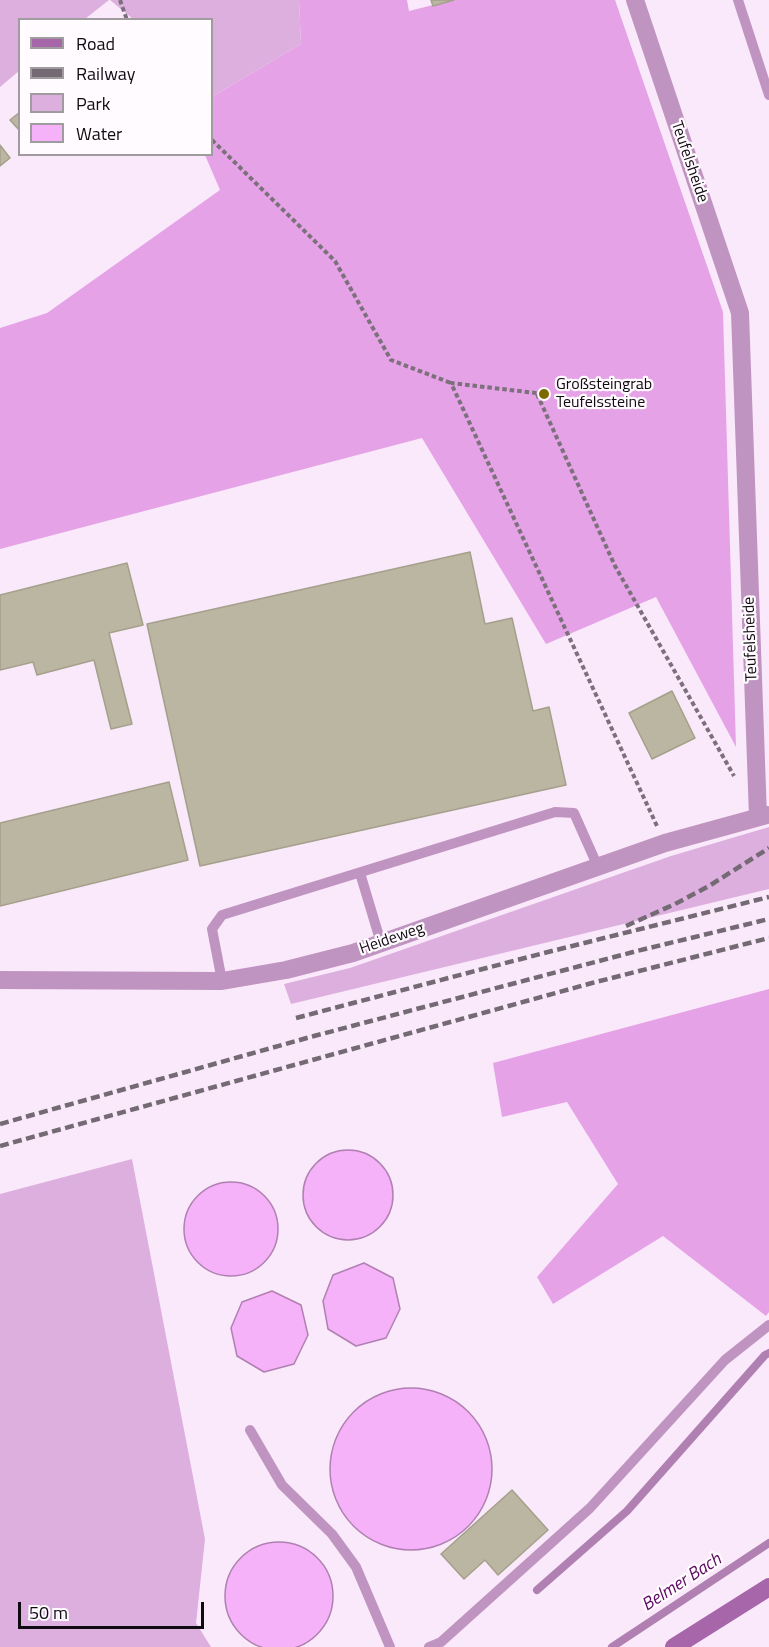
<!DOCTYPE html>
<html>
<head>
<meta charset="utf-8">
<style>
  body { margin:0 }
  #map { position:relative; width:769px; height:1647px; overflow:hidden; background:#fae9fa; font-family:"Titillium Web",sans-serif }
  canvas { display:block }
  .legend { position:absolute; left:18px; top:18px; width:195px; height:138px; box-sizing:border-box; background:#fffbff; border:2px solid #9f9b9f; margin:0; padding:8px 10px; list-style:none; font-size:18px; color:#100b10 }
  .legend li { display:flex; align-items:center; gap:12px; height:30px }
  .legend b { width:30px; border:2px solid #9f9b9f }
  .scale { position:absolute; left:18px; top:1602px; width:186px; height:27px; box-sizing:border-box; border:3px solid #100b10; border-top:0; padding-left:8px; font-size:18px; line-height:21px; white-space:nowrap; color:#100b10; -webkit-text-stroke:4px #fffbff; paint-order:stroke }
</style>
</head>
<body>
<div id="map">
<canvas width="769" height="1647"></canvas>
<ul class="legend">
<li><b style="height:8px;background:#a666a9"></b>Road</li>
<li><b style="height:8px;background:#746a74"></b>Railway</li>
<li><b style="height:16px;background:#ddafde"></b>Park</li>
<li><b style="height:16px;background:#f5b2f8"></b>Water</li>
</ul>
<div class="scale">50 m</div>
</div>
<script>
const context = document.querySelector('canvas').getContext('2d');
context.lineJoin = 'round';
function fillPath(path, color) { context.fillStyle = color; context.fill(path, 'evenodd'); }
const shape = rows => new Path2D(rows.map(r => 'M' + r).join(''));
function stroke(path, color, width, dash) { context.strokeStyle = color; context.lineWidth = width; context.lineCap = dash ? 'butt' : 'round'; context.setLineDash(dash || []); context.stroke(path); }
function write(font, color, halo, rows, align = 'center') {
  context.font = font + ' "Titillium Web",sans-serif'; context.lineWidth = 4.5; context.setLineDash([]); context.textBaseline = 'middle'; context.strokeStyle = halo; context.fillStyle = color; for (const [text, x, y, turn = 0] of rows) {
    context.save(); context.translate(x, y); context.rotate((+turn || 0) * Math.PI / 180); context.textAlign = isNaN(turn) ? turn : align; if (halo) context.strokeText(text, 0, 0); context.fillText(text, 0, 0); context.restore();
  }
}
fillPath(shape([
  [0,0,109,0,85,19,20,20,19,71,0,87],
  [110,0,299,0,301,44,212,97,212,20,133,19],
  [769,827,769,889,291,1004,284,984,350,968,671,856],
  [132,1159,205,1539,196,1623,211,1647,0,1647,0,1194]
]), '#ddafde');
fillPath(shape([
  [299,0,407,0,409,11,453,0,615,0,723,312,736,747,656,597,546,644,422,438,0,549,0,328,47,313,220,190,205,155,212,154,212,97,301,44],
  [769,989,769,1312,766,1316,663,1236,553,1304,537,1277,618,1184,567,1102,502,1117,493,1063]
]), '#e5a2e7');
const water = shape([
  '303 1195a45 45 0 1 1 90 0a45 45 0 1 1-90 0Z',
  '184 1229a47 47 0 1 1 94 0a47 47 0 1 1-94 0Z',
  [364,1263,393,1278,400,1309,386,1338,356,1346,328,1329,323,1301,333,1275,364,1263],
  [272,1291,301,1305,308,1335,294,1364,264,1372,237,1356,231,1328,242,1302,272,1291],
  '330 1469a81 81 0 1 1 162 0a81 81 0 1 1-162 0Z',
  '225 1596a54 54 0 1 1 108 0a54 54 0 1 1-108 0Z'
]);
fillPath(water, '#f5b2f8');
stroke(water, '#b080b2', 1.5);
stroke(shape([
  [537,1590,627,1511,765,1355,769,1353],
  [612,1647,769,1543]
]), '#b080b2', 8);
const building = shape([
  [431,0,454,0,433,6,431,0],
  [20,112,20,131,10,120,20,112],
  [0,145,10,158,0,166,0,145],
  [470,552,485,624,512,618,533,711,549,707,566,785,200,866,147,624,470,552],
  [127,563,143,625,109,633,132,724,111,729,94,660,37,675,33,662,0,670,0,595,127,563],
  [672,691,695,738,652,759,629,713,672,691],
  [169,782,188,860,0,906,0,823,169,782],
  [512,1490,548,1530,498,1575,485,1560,464,1579,441,1554,512,1490]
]);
fillPath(building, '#bbb6a1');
stroke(building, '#a5a08c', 1.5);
stroke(shape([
  [120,0,127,20],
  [212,140,335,261,391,360,451,383],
  [537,394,615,566,734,776],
  [544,394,451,383,657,826]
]), '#7b707b', 4, [4.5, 3]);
stroke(shape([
  [738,0,769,95],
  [360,873,381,943],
  [222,981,212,929,222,915,555,812,574,813,598,867],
  [250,1430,282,1485,332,1534,356,1567,390,1647],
  [429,1647,441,1642,590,1508,725,1360,769,1325]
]), '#c094c1', 10);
stroke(shape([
  [635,0,740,313,758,817],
  [0,980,222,981,286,970,353,953,665,843,767,815]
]), '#c094c1', 18);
stroke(shape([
  [674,1647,769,1587]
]), '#a666a9', 18);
stroke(shape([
  [626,926,675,904,709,886,769,848],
  [296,1018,540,954,769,897],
  [0,1124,314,1036,637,951,769,919],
  [0,1146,592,983,769,938]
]), '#746a74', 4.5, [9, 4.5]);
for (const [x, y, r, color] of [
  [544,394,6,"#7e6800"]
]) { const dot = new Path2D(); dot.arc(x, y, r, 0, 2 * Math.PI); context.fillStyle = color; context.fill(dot); stroke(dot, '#fffbff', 2); }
write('16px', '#100b10', '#fffbff', [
  ["Teufelsheide",689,162,71],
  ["Teufelsheide",751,639,-92],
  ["Heideweg",392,939,-19]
]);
write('16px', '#100b10', '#fffbff', [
  ["Großsteingrab",556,385],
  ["Teufelssteine",556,403]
], 'left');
write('italic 18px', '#5b0960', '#fffbff', [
  ["Belmer Bach",682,1583,-33]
]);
</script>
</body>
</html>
